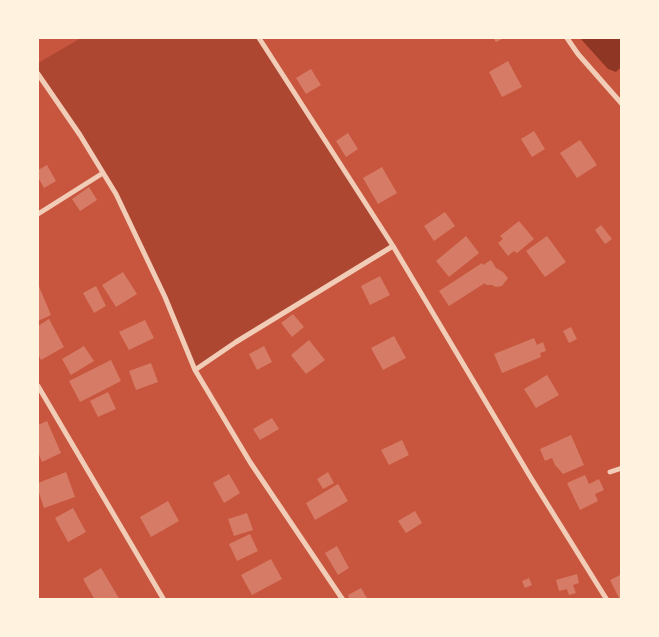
<!DOCTYPE html>
<html>
<head>
<meta charset="utf-8">
<style>
  body { margin:0 }
  #map { position:relative; width:659px; height:637px; overflow:hidden; background:#c8553d; font-family:"Alegreya Sans",sans-serif }
  canvas { display:block }
  .frame { position:absolute; inset:0; border:39px solid #fff3e0; pointer-events:none }
</style>
</head>
<body>
<div id="map">
<canvas width="659" height="637"></canvas>
<div class="frame"></div>
</div>
<script>
const context = document.querySelector('canvas').getContext('2d');
context.lineJoin = 'round';
function fillPath(path, color) { context.fillStyle = color; context.fill(path, 'evenodd'); }
const shape = rows => new Path2D(rows.map(r => 'M' + r).join(''));
function stroke(path, color, width, dash) { context.strokeStyle = color; context.lineWidth = width; context.lineCap = dash ? 'butt' : 'round'; context.setLineDash(dash || []); context.stroke(path); }
fillPath(shape([
  [81,38,259,38,393,246,195,370,165,297,116,194,38,74,38,63]
]), '#ae4732');
fillPath(shape([
  [580,38,621,38,621,67,616,72,608,69]
]), '#8f3625');
fillPath(shape([
  [493,38,504,38,496,42],
  [508,61,522,87,502,97,489,72],
  [311,69,321,85,306,94,296,78],
  [534,131,545,149,532,157,521,139],
  [348,133,358,149,346,157,336,141],
  [580,140,597,165,577,178,560,153],
  [47,165,56,181,44,188,38,177,38,170],
  [382,167,397,193,378,204,363,178],
  [89,187,97,200,80,211,72,199],
  [445,212,455,226,434,241,424,226],
  [519,221,534,239,517,253,514,251,508,256,498,243,503,239,500,236],
  [601,225,612,239,605,244,595,230],
  [466,236,479,253,449,277,436,261],
  [547,236,566,262,545,277,526,251],
  [491,260,496,268,503,272,508,278,502,286,496,287,492,285,486,285,485,283,449,306,439,291,482,263,483,265],
  [123,272,137,294,116,307,102,285],
  [380,276,390,295,370,305,361,286],
  [38,284,51,315,38,321],
  [96,286,106,306,94,313,83,293],
  [293,314,304,327,292,337,281,323],
  [49,319,64,347,41,360,38,354,38,326],
  [145,320,154,338,129,350,119,332],
  [571,327,577,339,569,343,563,331],
  [394,336,406,358,383,370,371,348],
  [534,338,537,345,543,342,546,351,540,353,541,357,502,373,494,354],
  [309,340,325,360,306,374,291,355],
  [84,346,94,361,71,375,62,359],
  [264,346,272,362,257,370,249,354],
  [111,360,121,381,80,402,69,381],
  [151,363,158,382,136,390,129,371],
  [547,375,559,395,536,408,524,389],
  [108,392,116,409,98,417,90,401],
  [272,418,279,429,260,440,253,429],
  [47,421,61,453,42,462,38,452,38,425],
  [571,435,584,465,563,474,555,465,552,458,545,461,540,449],
  [402,440,409,455,389,465,381,450],
  [66,472,75,497,44,508,38,490,38,483],
  [328,472,334,483,323,489,317,479],
  [229,474,240,493,224,503,213,483],
  [585,475,589,484,599,479,604,490,595,494,598,501,580,510,567,483],
  [338,484,348,501,315,520,306,503],
  [168,501,179,521,151,537,140,517],
  [73,508,86,532,68,542,55,518],
  [415,511,422,523,406,533,398,521],
  [247,513,253,530,234,536,228,519],
  [250,534,258,551,237,561,229,544],
  [337,546,349,568,338,575,325,553],
  [271,559,282,579,252,595,241,575],
  [101,568,120,600,95,600,83,579],
  [577,574,579,583,573,585,576,593,569,595,567,589,559,591,556,580],
  [622,574,622,600,620,600,610,580],
  [529,578,532,585,525,588,522,581],
  [361,588,368,600,350,600,348,595]
]), '#d67c66');
stroke(shape([
  [259,38,393,246,531,478,607,600],
  [567,38,578,54,622,104],
  [38,74,80,135,116,194,165,297,195,370,250,462,343,600],
  [38,214,103,173],
  [195,370,236,342,393,246],
  [38,386,164,600],
  [610,472,622,468]
]), '#f1ccb7', 5);
</script>
</body>
</html>
